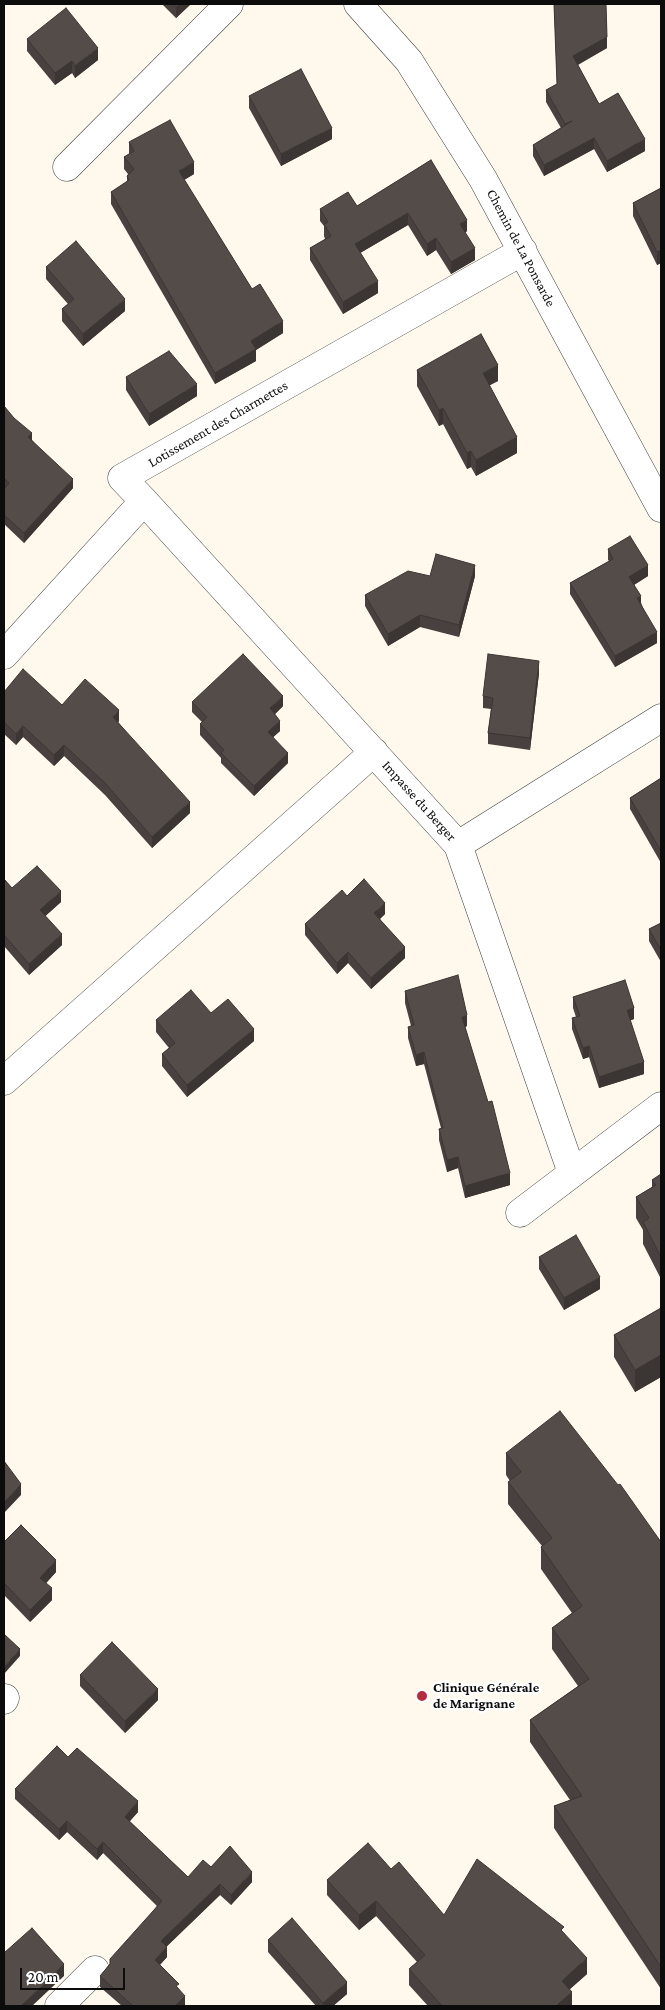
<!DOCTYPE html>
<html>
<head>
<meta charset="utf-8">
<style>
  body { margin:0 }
  #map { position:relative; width:665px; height:2010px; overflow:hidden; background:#fef9ec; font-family:"Crimson Pro",serif }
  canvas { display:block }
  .frame { position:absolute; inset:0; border:5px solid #0c0c0c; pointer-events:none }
  .scale { position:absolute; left:20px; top:1968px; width:105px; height:22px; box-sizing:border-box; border:2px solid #0c0c0c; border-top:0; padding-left:6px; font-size:15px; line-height:18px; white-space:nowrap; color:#0c0c0c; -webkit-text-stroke:4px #fff; paint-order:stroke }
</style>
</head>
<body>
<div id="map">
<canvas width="665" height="2010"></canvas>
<div class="frame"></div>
<div class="scale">20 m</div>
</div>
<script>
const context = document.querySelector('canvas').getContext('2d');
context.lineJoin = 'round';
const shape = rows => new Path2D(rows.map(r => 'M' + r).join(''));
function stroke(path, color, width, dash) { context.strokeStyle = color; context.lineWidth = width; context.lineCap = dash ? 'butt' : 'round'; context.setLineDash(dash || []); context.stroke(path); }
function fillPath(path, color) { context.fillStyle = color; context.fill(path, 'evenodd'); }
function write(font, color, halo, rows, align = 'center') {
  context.font = font + ' "Crimson Pro",serif'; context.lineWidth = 5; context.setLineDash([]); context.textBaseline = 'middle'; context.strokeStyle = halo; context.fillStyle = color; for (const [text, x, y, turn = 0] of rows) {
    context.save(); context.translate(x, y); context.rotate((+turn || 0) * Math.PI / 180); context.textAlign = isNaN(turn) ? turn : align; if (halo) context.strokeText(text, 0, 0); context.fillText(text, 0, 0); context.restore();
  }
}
const minor = shape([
  [358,4,409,61,483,179,661,508],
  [67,167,229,4],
  [144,501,458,845,572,1173],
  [4,655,144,501,122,478,523,251],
  [458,845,661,718],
  [4,1081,374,752],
  [520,1213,661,1106],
  [4,1700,5,1698],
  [59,2006,95,1970]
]);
stroke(minor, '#3f3f3f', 29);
stroke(minor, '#fff', 28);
fillPath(shape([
  [162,4,191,4,176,18],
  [554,4,606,4,607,48,578,65,599,104,645,151,607,172,594,149,544,176,533,156,533,145,561,128,546,102,546,90,557,84],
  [27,39,98,60,75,78,72,73,55,85,27,51],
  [249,96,332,139,281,166,249,108],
  [129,142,194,174,184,180,252,289,283,333,256,350,256,361,215,384,111,204,111,192,127,182,127,176,128,174,124,169,124,157,129,154],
  [431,160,467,231,465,233,475,260,451,274,436,250,427,256,408,225,360,253,378,293,343,314,310,260,310,248,325,239,324,236,324,226,320,221,320,209,357,206],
  [661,188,661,263,657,265,633,216,633,203],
  [46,267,125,311,83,346,62,321,62,309,68,304,46,279],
  [417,370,498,381,489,385,517,453,476,476,471,467,467,469,443,424,439,426,417,386],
  [126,377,197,396,149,426,126,390],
  [4,406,32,440,73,488,24,543,4,524],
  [608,549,648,576,634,585,657,643,615,667,570,594,570,583,609,561,608,560],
  [430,576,475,576,459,637,420,627,388,646,365,606,365,595],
  [539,673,530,750,488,744,488,733,491,709,483,708,483,696],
  [4,692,62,705,119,721,118,722,190,813,152,848,105,795,64,756,54,766,23,737,16,745,4,734],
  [192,702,283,706,275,714,280,731,273,737,288,763,254,796,221,763,221,758,200,735,200,724,202,722,192,712],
  [661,778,661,863,630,809,630,798],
  [4,879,12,888,61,902,45,916,62,945,29,975,4,946],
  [347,896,385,914,380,919,405,958,371,989,348,963,337,974,305,935,305,924],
  [661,923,661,962,649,941,649,929],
  [405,991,467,1026,465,1027,510,1185,465,1198,458,1168,447,1172,439,1140,439,1129,441,1128,424,1064,416,1066,408,1038,408,1027,411,1026,405,1003],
  [573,997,634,1019,630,1020,644,1074,599,1088,589,1057,583,1059,572,1029,572,1018,576,1017,573,1008],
  [211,1013,254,1041,187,1097,162,1066,162,1054,169,1048,156,1032,156,1020],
  [661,1174,661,1279,643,1244,643,1230,636,1218,636,1197,652,1187,652,1180],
  [539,1257,600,1289,564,1310,539,1269],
  [661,1308,661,1377,635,1392,614,1357,614,1335],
  [506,1453,661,1542,661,1989,554,1828,554,1806,570,1800,530,1742,530,1720,578,1686,552,1649,552,1628,572,1613,541,1569,541,1547,542,1546,508,1504,508,1482,510,1481,506,1475],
  [4,1542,56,1572,46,1583,52,1600,30,1622,4,1595],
  [80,1675,158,1700,125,1733,80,1686],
  [68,1757,138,1812,129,1821,188,1877,211,1867,252,1882,231,1905,220,1895,167,1946,167,1957,160,1965,179,1989,185,2006,122,2006,100,1987,100,1976,157,1906,103,1853,97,1860,67,1832,59,1840,15,1799,15,1789],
  [391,1869,444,1915,564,1933,587,1974,570,1989,572,2006,428,2006,409,1985,409,1969,417,1962,376,1916,359,1930,327,1895,327,1880],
  [268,1940,347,1994,333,2006,316,2006,268,1952]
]), '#48413f');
fillPath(shape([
  [179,4,191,4,176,18,176,7],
  [607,37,607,48,573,67,573,56],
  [98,48,98,60,75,78,75,66],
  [72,61,72,73,55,85,55,73],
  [332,128,332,139,281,166,281,154],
  [594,138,594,149,544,176,544,165],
  [645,139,645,151,607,172,607,161],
  [194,162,194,174,179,183,179,171],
  [408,213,408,225,355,256,355,244],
  [467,220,467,231,460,236,460,224],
  [436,238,436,250,427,256,427,244],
  [475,248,475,260,451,274,451,262],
  [661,249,661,263,657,265,657,252],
  [378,281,378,293,343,314,343,302],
  [125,299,125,311,83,346,83,334],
  [283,321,283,333,256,350,256,361,215,384,215,373,251,341],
  [498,365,498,381,483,389,483,373],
  [197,384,197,396,149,426,149,414],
  [443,408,443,424,439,426,439,410],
  [32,433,32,443,28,437],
  [517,437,517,453,476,476,476,460],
  [471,451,471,467,467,469,467,453],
  [73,479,73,488,24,543,24,533],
  [475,565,475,576,459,637,459,625],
  [648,565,648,576,629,588,629,577],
  [641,596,641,607,637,598],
  [420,615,420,627,388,646,388,634],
  [657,632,657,643,615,667,615,656],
  [539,661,539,673,530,750,530,738],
  [283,696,283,706,270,719,270,708],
  [119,710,119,721,113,728,113,717],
  [280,721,280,731,268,742,268,732],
  [23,726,23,737,16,745,16,734],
  [64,745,64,756,54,766,54,755],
  [288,753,288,763,254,796,254,786],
  [190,802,190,813,152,848,152,837],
  [61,891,61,902,40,921,40,910],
  [385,903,385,914,374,924,374,913],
  [62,934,62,945,29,975,29,964],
  [405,947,405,958,371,989,371,978],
  [348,952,348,963,337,974,337,963],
  [634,1008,634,1019,627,1022,627,1010],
  [467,1015,467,1026,462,1028,462,1017],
  [254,1029,254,1041,187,1097,187,1085],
  [589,1046,589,1057,583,1059,583,1048],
  [424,1052,424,1064,416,1066,416,1055],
  [644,1062,644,1074,599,1088,599,1077],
  [458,1157,458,1168,447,1172,447,1160],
  [510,1173,510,1185,465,1198,465,1186],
  [600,1277,600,1289,564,1310,564,1298],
  [661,1355,661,1377,635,1392,635,1370],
  [21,1484,21,1495,4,1513,4,1502],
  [56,1560,56,1572,40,1590,40,1578],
  [52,1588,52,1600,30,1622,30,1610],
  [20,1649,20,1656,4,1674,4,1667],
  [158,1689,158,1700,125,1733,125,1721],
  [138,1801,138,1812,125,1827,125,1817],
  [67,1821,67,1832,59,1840,59,1829],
  [103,1842,103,1853,97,1860,97,1849],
  [252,1872,252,1882,231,1905,231,1895],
  [220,1884,220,1895,161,1952,161,1941],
  [376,1901,376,1916,359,1930,359,1915],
  [167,1947,167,1957,155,1970,155,1960],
  [587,1958,587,1974,562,1996,562,1981],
  [64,1964,64,1976,32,2006,21,2006],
  [347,1982,347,1994,333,2006,323,2006,323,2003],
  [572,1992,572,2006,556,2006],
  [185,1996,185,2006,175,2006]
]), '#3b3533');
const building = shape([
  [173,4,179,4,176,7,173,4],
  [554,4,606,4,607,37,573,56,599,104,618,93,645,139,607,161,594,138,544,165,533,145,572,121,565,124,546,90,557,84,554,4],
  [66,8,98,48,75,66,72,61,55,73,27,39,66,8],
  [301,69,332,128,281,154,249,96,301,69],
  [170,120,194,162,179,171,252,289,260,284,283,321,251,341,256,349,215,373,111,192,129,180,127,176,134,169,124,157,134,151,129,142,170,120],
  [431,160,467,220,460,224,475,248,451,262,436,238,427,244,408,213,355,244,378,281,343,302,310,248,331,236,324,224,328,222,320,209,348,192,357,206,431,160],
  [661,188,661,250,657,252,633,203,661,188],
  [76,241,125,299,83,334,62,309,74,299,46,267,76,241],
  [481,334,498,365,483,373,517,437,476,460,471,451,467,453,443,408,439,410,417,370,481,334],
  [169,351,197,384,149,414,126,377,169,351],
  [4,406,14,418,32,433,28,437,73,479,24,533,4,515,4,489,9,483,4,478,4,406],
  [630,536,648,565,629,577,641,596,637,598,657,632,615,656,570,583,613,559,608,549,630,536],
  [436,554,475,565,459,625,420,615,388,634,365,595,408,571,430,576,436,554],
  [243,654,283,696,270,708,280,721,268,732,288,753,254,786,221,753,224,750,200,724,207,717,192,702,243,654],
  [488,654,539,661,530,738,488,733,493,698,483,696,488,654],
  [23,669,62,705,85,679,119,710,113,717,190,802,152,837,105,783,64,745,54,755,23,726,16,734,4,722,4,692,23,669],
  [661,778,661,851,630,798,661,778],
  [37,866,61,891,40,910,62,934,29,964,4,935,4,879,12,888,37,866],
  [364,879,385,903,374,913,405,947,371,978,348,952,337,963,305,924,342,890,347,896,364,879],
  [661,923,661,950,649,929,661,923],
  [458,975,467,1015,462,1017,488,1102,492,1101,510,1173,465,1186,458,1157,447,1160,439,1129,443,1128,424,1052,416,1055,408,1027,414,1025,405,991,458,975],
  [625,980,634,1008,627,1010,644,1062,599,1077,589,1046,583,1048,572,1018,580,1016,573,997,625,980],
  [191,990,211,1013,228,999,254,1029,187,1085,162,1054,175,1043,156,1020,191,990],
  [661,1174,661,1257,643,1222,649,1218,636,1197,656,1185,652,1180,661,1174],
  [576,1235,600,1277,564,1298,539,1257,576,1235],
  [661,1308,661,1355,635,1370,614,1335,661,1308],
  [560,1411,618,1485,620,1484,661,1542,661,1967,554,1806,582,1796,530,1720,589,1679,552,1628,582,1606,541,1547,552,1538,508,1482,521,1472,506,1453,560,1411],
  [4,1461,21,1484,4,1502,4,1461],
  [21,1525,56,1560,40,1578,52,1588,30,1610,4,1583,4,1542,21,1525],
  [4,1634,20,1649,4,1667,4,1634],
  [112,1642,158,1689,125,1721,80,1675,112,1642],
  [57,1746,68,1757,77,1748,138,1801,125,1817,188,1877,203,1860,211,1867,230,1846,252,1872,231,1895,220,1884,161,1941,167,1947,155,1960,179,1984,176,1986,185,1996,175,2006,133,2006,100,1976,110,1964,110,1959,162,1901,103,1842,97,1849,67,1821,59,1829,15,1789,57,1746],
  [368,1843,391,1869,399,1862,444,1915,477,1859,564,1927,561,1930,587,1958,562,1981,572,1992,556,2006,442,2006,409,1969,425,1955,376,1901,359,1915,327,1880,368,1843],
  [292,1918,347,1982,323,2003,268,1940,292,1918],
  [32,1928,64,1964,21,2006,4,2006,4,1953,32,1928]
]);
fillPath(building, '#544c49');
stroke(building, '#3b3533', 1);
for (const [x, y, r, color] of [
  [422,1696,6,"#b7293e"]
]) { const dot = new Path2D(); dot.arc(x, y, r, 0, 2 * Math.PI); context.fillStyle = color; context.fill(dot); stroke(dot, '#fff', 2); }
write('14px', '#0c0c0c', '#fff', [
  ["Chemin de La Ponsarde",521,248,62],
  ["Lotissement des Charmettes",218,424,-30],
  ["Impasse du Berger",419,801,48]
]);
write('bold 14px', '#0c0c0c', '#fff', [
  ["Clinique Générale",433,1688],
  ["de Marignane",433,1704]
], 'left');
</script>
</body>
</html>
